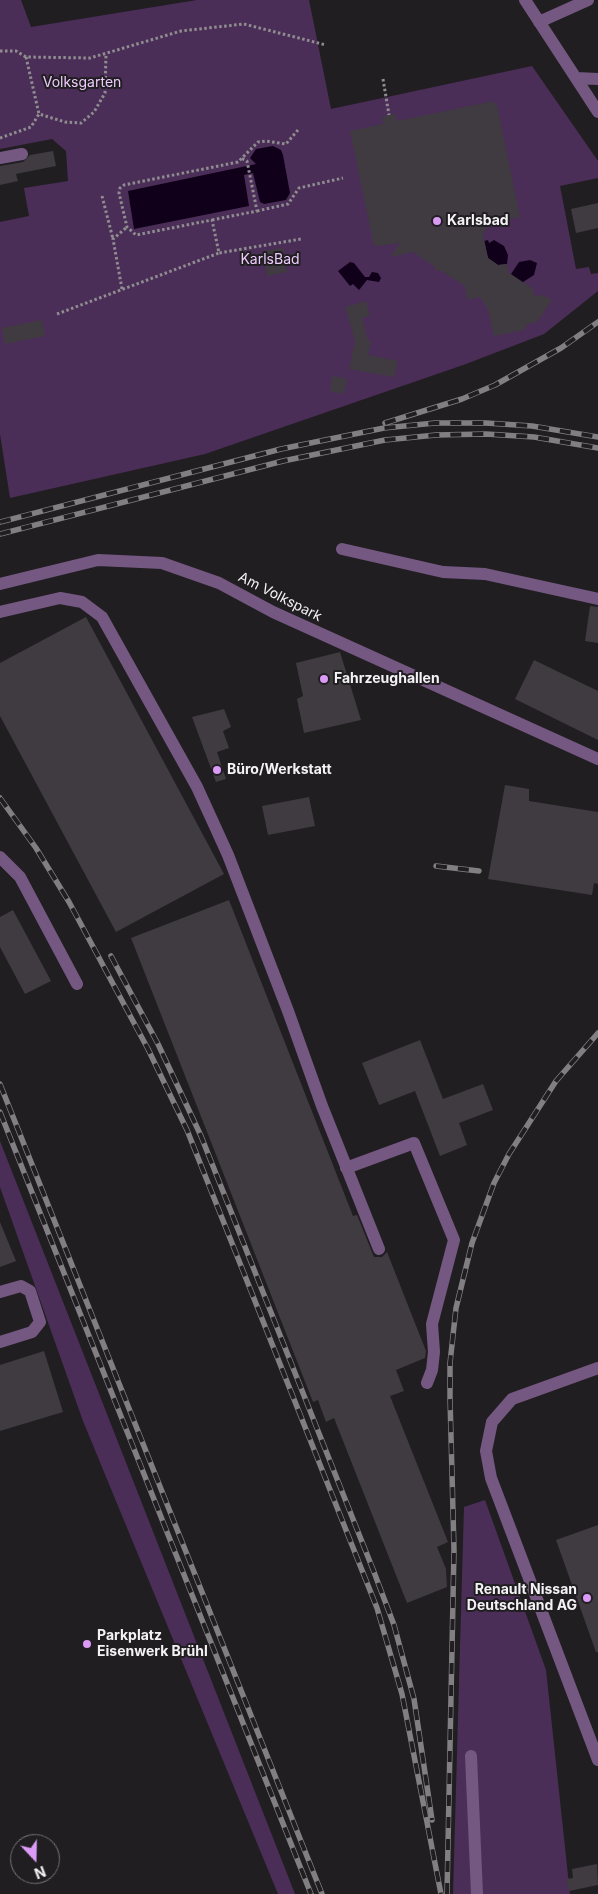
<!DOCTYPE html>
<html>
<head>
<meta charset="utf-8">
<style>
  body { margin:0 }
  #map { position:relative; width:598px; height:1894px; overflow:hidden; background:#211e22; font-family:Inter,sans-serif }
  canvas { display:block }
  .north { position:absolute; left:10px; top:1834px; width:50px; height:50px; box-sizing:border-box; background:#211e22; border:1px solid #757376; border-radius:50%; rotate:159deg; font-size:14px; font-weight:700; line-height:20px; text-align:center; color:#f4f2f5 }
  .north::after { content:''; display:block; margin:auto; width:18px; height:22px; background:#da9af6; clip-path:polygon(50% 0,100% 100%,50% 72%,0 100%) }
</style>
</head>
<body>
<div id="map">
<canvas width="598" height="1894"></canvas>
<div class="north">N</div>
</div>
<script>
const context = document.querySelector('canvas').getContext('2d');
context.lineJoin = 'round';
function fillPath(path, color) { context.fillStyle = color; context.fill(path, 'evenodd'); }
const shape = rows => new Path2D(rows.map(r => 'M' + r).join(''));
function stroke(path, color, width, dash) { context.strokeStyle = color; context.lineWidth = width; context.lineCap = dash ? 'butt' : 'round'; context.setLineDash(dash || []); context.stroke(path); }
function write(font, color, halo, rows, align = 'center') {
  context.font = font + ' Inter,sans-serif'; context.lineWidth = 4; context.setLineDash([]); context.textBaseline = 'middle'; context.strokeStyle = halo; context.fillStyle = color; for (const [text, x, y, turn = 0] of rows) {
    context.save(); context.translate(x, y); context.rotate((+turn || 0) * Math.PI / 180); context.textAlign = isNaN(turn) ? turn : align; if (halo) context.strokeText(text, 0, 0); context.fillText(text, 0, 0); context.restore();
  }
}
fillPath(shape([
  [0,0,21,0,31,27,197,0,309,0,331,109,532,66,598,161,598,178,560,186,576,269,589,267,591,274,598,273,598,291,544,334,466,364,205,454,10,498,0,434,0,222,29,216,24,188,68,181,66,151,52,139,0,149],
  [0,1141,295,1894,278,1894,83,1421,0,1187],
  [485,1500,546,1670,570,1894,453,1894,464,1507]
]), '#4b2e57');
fillPath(shape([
  [273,146,281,150,283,155,290,193,286,200,264,204,260,202,253,173,244,175,249,206,134,229,128,191,256,164,250,158,256,149],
  [488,240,489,243,494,240,504,246,508,255,507,264,498,265,488,258,484,241],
  [530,260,537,263,534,275,523,282,514,280,511,274,519,262],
  [350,262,354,263,365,277,369,277,372,272,378,273,381,278,379,282,367,280,359,290,353,284,350,286,338,271]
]), '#10001a');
fillPath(shape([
  [494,101,494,105,497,105,520,217,490,224,483,234,488,258,498,265,507,264,508,272,533,289,534,296,542,295,552,300,537,322,528,324,524,330,494,336,488,310,480,297,467,300,465,286,440,270,436,271,434,266,413,252,390,257,400,243,374,246,350,131,383,124,382,117,389,115,395,114,397,121],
  [53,151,56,166,16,174,18,181,0,185,0,166,23,162,30,155],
  [598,203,598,228,576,233,571,209],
  [283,248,287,272,267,276,263,251],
  [366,301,370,316,362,318,368,340,371,341,368,355,398,361,394,377,349,369,355,341,345,307],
  [42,320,45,336,5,344,2,328],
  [332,376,347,379,344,394,330,391],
  [590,606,598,607,598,643,585,641],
  [86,617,224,874,116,932,0,716,0,663],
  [340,652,361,720,304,733,297,699,303,696,296,663],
  [534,660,598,691,598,740,515,699],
  [224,709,231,727,223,731,229,748,217,752,226,779,216,782,192,717],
  [505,785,529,789,529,801,598,812,598,884,594,883,592,895,488,879],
  [309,797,315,826,268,835,262,806],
  [229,900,353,1216,357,1215,374,1257,382,1257,387,1252,426,1351,425,1358,396,1370,404,1391,390,1396,448,1542,437,1547,446,1569,447,1587,407,1603,334,1418,326,1422,318,1400,313,1402,131,938],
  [13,910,51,981,25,994,0,947,0,917],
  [420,1040,443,1099,483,1084,493,1110,459,1123,467,1145,440,1156,415,1091,379,1105,362,1063],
  [0,1222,16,1261,0,1267],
  [44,1351,63,1412,0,1431,0,1365],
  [598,1525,598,1652,596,1652,556,1540],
  [597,1864,598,1885,569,1891,566,1879,573,1878,572,1869]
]), '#3f3b41');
stroke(shape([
  [0,51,16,51,26,57,90,58,181,31,244,24,326,45],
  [26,57,39,114],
  [383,79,389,115],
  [298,130,286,144,266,141,258,142,238,162,124,185,120,188,119,193,127,227,136,235,212,220,219,253,301,239],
  [0,138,31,127,39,114,65,122,81,123,94,112,105,93,106,54],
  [102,196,113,239],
  [257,211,288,204,299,188,343,178],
  [212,220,257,211,247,161,241,158],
  [122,289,113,239,127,227],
  [57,314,219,253]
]), '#8f8d90', 3, [2.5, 2.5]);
stroke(shape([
  [525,0,598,112],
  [539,22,588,0],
  [577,78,598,79],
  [0,158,22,154],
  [342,549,443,572,485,574,598,599],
  [0,584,98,560,162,563,219,583,273,612,598,759],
  [0,612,60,598,82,602,102,617,197,787,228,855,288,1011,322,1106,379,1249],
  [0,857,20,877,77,984],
  [346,1168,414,1143,454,1240,432,1324,434,1352,432,1370,427,1383],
  [0,1292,21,1286,30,1291,40,1322,32,1332,0,1342],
  [598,1368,512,1399,492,1422,486,1451,491,1478,598,1760],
  [471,1756,477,1894]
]), '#745881', 12);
const rail = shape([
  [385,423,462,399,495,385,561,348,598,322],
  [0,522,281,449,384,428,435,423,486,423,532,426,598,437],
  [0,534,283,461,385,440,436,435,486,434,534,437,598,448],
  [0,798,36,848,69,902,148,1049,187,1130,377,1608,402,1694,441,1894],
  [436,866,479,871],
  [111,956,158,1044,201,1136,374,1572,394,1625,414,1699,432,1820],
  [0,1084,322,1894],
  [0,1112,311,1894],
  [447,1894,454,1550,450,1398,450,1363,456,1308,472,1243,494,1183,509,1154,556,1081,598,1033]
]);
stroke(rail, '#827f83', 5.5);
stroke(rail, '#211e22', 4, [11]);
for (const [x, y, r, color] of [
  [437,221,5,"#da9af6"],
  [324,679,5,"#da9af6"],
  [217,770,5,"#da9af6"],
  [587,1598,5,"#da9af6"],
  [87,1644,5,"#da9af6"]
]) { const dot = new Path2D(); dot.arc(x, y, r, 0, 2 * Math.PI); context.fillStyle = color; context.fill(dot); stroke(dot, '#211e22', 2); }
write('14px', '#eccafc', '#211e22', [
  ["Volksgarten",82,83],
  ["KarlsBad",270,260]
]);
write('bold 14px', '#f4f2f5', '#211e22', [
  ["Karlsbad",447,221],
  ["Fahrzeughallen",334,679],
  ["Büro/Werkstatt",227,770],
  ["Renault Nissan",577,1590,"right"],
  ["Deutschland AG",577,1606,"right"],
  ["Parkplatz",97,1636],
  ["Eisenwerk Brühl",97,1652]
], 'left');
write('14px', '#f4f2f5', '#211e22', [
  ["Am Volkspark",280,597,27]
]);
</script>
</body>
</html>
